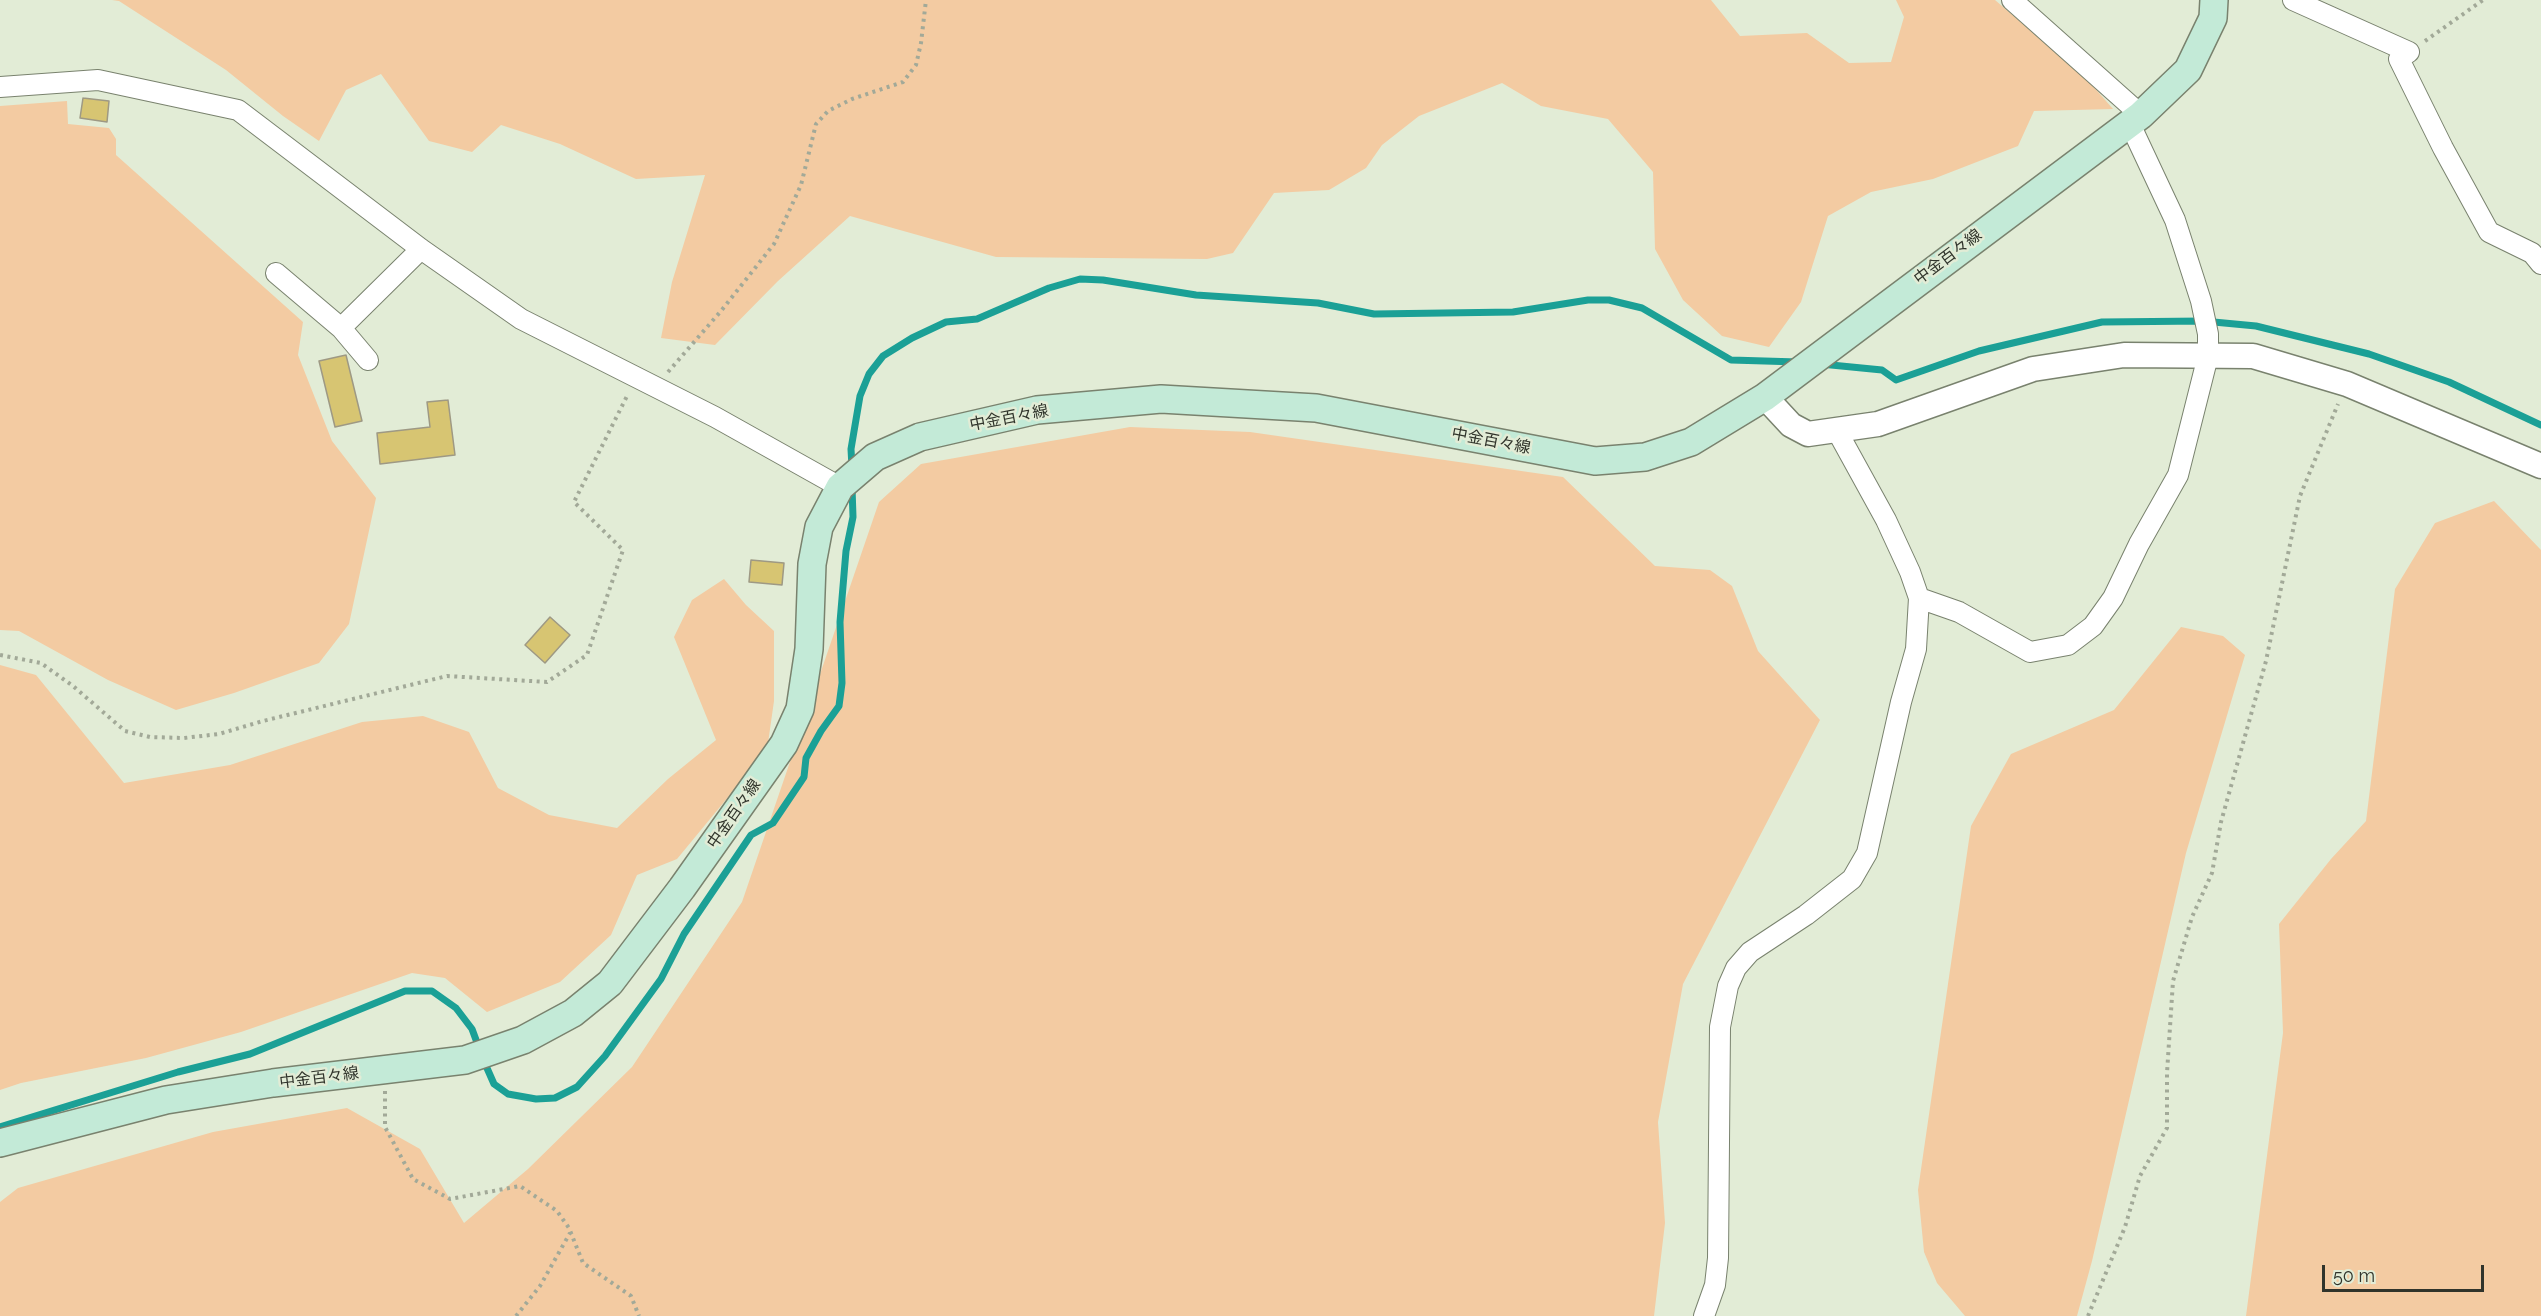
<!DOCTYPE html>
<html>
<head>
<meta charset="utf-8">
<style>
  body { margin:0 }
  #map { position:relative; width:2541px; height:1316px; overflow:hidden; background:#e2ecd6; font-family:Raleway,sans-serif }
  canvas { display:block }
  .scale { position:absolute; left:2322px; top:1265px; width:162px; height:27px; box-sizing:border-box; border:3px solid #30342b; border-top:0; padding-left:8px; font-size:18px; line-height:21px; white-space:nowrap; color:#30342b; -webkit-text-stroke:4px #e2ecd6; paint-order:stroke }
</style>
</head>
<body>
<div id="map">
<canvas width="2541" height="1316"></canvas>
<div class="scale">50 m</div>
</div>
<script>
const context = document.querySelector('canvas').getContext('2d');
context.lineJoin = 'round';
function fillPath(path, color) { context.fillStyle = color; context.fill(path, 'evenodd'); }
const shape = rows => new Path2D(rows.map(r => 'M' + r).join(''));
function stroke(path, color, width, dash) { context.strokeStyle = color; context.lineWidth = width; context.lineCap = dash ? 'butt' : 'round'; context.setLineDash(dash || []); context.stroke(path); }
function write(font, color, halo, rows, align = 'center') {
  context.font = font + ' Raleway,"Noto Sans JP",sans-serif'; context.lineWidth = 5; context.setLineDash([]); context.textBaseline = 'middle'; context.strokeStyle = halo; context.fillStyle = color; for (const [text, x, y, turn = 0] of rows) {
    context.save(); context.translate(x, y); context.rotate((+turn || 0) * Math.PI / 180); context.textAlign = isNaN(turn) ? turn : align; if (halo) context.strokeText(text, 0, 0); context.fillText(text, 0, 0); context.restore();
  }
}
fillPath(shape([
  [112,0,1711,0,1740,36,1807,33,1849,63,1891,62,1904,17,1896,0,1995,0,2085,77,2113,109,2034,111,2018,146,1933,179,1871,192,1828,216,1801,302,1769,347,1722,336,1683,300,1655,249,1653,172,1608,119,1541,106,1502,83,1419,116,1382,145,1366,168,1329,190,1274,193,1233,253,1207,259,996,257,850,216,778,281,715,345,661,338,672,282,705,175,636,179,560,144,501,125,472,152,429,141,381,74,346,90,319,141,283,116,226,70,119,1],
  [67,101,68,124,109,128,116,139,116,155,303,322,298,355,332,441,376,498,349,624,319,663,234,693,176,710,108,680,19,631,0,630,0,106],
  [1130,427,1250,432,1563,477,1655,566,1710,570,1732,586,1758,651,1820,720,1683,984,1658,1122,1665,1223,1654,1316,0,1316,0,1202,18,1188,213,1132,347,1108,420,1149,464,1223,528,1169,632,1067,742,902,879,502,921,464],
  [2494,501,2541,550,2541,1316,2246,1316,2283,1033,2279,924,2331,859,2366,821,2395,589,2435,523],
  [724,579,746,605,774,631,774,701,767,750,677,859,637,875,611,935,560,982,487,1012,445,978,412,973,241,1032,146,1058,21,1083,0,1090,0,665,36,675,124,783,230,765,362,722,423,716,469,732,498,788,549,815,617,828,668,779,716,740,674,637,692,600],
  [2181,627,2223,636,2245,655,2186,853,2092,1261,2077,1316,1965,1316,1937,1283,1924,1252,1918,1190,1971,826,2011,754,2114,710]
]), '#f3cba2');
stroke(shape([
  [1821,364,1882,370,1896,380,1979,351,2102,322,2203,321,2256,326,2369,354,2449,382,2541,425],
  [852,467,851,449,860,396,869,374,883,356,912,338,946,322,977,319,1049,288,1080,279,1103,280,1196,295,1318,303,1374,314,1513,312,1588,300,1609,300,1642,308,1731,360,1798,362],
  [483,1059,494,1084,508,1094,536,1099,555,1098,577,1087,605,1056,661,979,684,934,751,835,773,823,804,777,806,758,821,731,839,706,842,683,840,622,846,551,853,517,852,487],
  [0,1127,178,1072,250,1054,405,991,432,991,456,1008,472,1029,479,1048]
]), '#1ba096', 7);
const building = shape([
  [83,98,109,101,107,122,80,118,83,98],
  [346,355,362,421,335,427,319,361,346,355],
  [448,400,455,455,380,464,377,433,430,427,427,402,448,400],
  [751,560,784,563,782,585,749,582,751,560],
  [550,617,570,635,545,663,525,645,550,617]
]);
fillPath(building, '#d7c572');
stroke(building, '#9e9984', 1.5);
const minor = shape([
  [2012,0,2141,115],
  [2293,0,2409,52],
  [2409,52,2399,59,2443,148,2489,232,2532,253,2541,264],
  [0,87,98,80,238,110,421,249,521,319,715,417,840,487],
  [276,273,341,328,368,360],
  [341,328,421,249],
  [1919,598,1959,612,2030,652,2068,645,2093,626,2113,598,2139,544,2178,475,2208,356,2208,334,2201,301,2175,220,2129,122],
  [1704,1316,1715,1285,1718,1258,1720,1027,1728,986,1736,968,1750,952,1806,915,1852,879,1867,853,1901,702,1916,649,1919,598,1910,572,1886,520,1837,431]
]);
const tertiary = shape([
  [1765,397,1791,425,1808,434,1878,424,2033,369,2124,355,2253,356,2347,384,2541,466]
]);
const secondary = shape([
  [0,1143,166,1100,273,1083,465,1060,523,1040,573,1013,610,983,682,888,784,744,800,709,809,649,812,564,819,527,840,487,875,457,920,437,1037,410,1161,399,1316,408,1595,461,1645,457,1691,442,1765,397,2141,115,2188,70,2213,18,2214,0]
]);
stroke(minor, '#79826e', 22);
stroke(tertiary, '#79826e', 27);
stroke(secondary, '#79826e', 30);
stroke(shape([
  [2425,41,2483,0],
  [668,372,721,311,774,244,801,185,816,124,828,111,852,99,903,82,916,65,921,43,926,0],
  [0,655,41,663,73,686,125,731,150,737,184,738,219,734,263,721,447,676,547,682,587,655,623,550,574,502,628,394],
  [385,1091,385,1127,413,1179,450,1199,520,1186,557,1211,569,1228,583,1263,631,1296,639,1316],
  [516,1316,540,1286,570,1233],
  [2088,1316,2125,1227,2140,1176,2167,1128,2167,1073,2173,981,2192,917,2212,873,2221,822,2266,661,2300,496,2338,404]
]), '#a2a998', 4, [3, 4.5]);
stroke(minor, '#fff', 20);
stroke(tertiary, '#fff', 24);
stroke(secondary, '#c3ead7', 27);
write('16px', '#30342b', '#e2ecd6', [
  ["中金百々線",1948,257,-37],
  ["中金百々線",1009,418,-11],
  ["中金百々線",1491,441,11],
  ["中金百々線",734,814,-55],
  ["中金百々線",319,1078,-7]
]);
</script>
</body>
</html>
